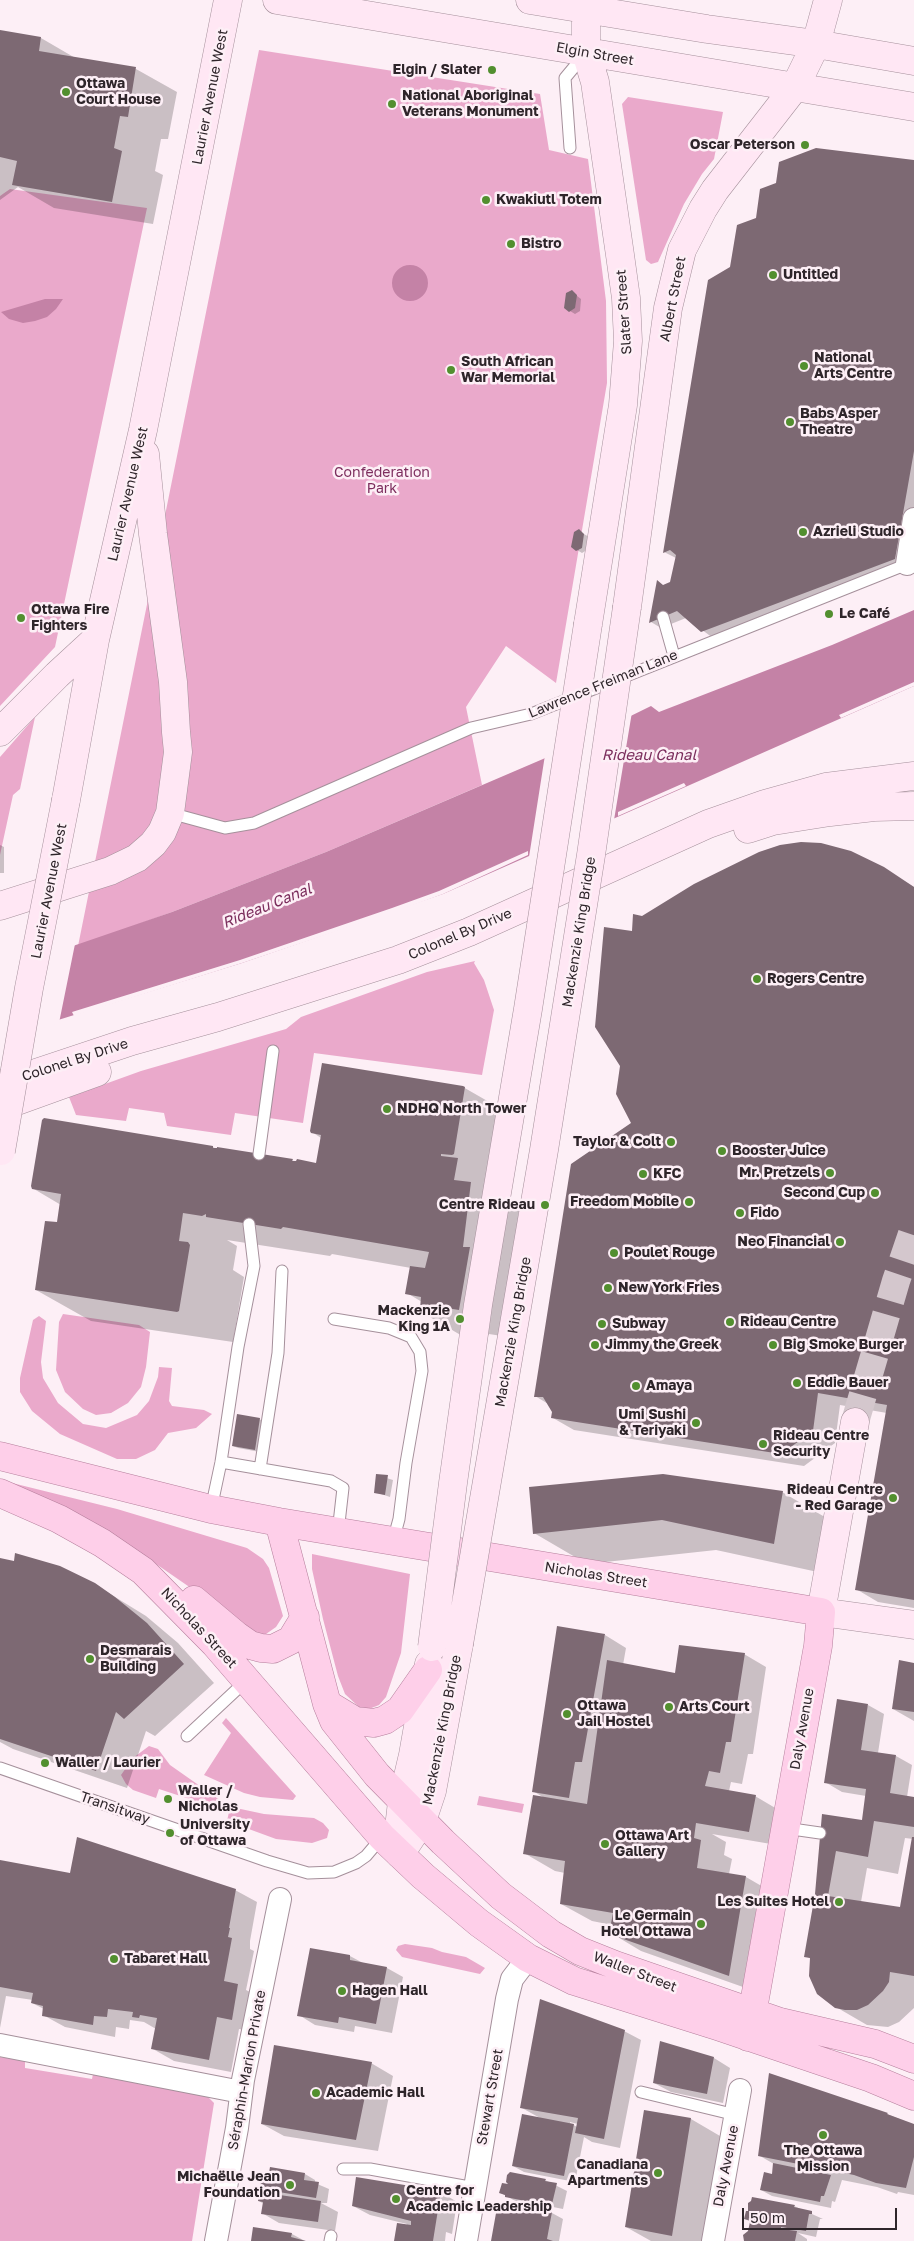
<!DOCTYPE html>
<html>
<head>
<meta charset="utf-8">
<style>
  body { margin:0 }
  #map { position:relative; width:914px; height:2241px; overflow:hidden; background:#fdeff6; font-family:"Golos Text",sans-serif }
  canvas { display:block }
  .scale { position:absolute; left:742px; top:2208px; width:155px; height:22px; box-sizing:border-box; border:2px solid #2e252a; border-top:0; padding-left:6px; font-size:15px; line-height:18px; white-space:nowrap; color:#2e252a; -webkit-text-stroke:4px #fdeff6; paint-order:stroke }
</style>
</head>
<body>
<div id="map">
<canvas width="914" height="2241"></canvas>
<div class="scale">50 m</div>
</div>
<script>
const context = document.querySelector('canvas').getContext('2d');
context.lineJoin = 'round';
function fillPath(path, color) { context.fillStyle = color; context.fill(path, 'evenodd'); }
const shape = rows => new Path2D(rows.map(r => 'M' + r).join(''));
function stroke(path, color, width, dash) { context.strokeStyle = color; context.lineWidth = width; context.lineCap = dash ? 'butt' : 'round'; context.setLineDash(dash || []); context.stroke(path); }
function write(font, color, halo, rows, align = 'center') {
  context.font = font + ' "Golos Text",sans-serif'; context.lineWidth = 5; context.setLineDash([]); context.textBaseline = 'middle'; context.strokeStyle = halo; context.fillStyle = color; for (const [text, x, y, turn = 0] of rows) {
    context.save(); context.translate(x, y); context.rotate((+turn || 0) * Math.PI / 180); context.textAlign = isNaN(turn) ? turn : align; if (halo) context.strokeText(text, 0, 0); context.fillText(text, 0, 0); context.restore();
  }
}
fillPath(shape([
  [259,50,540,94,549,150,588,159,606,301,607,383,556,683,506,646,466,707,482,785,326,852,172,912,78,946],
  [628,97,723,112,714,159,702,174,684,204,658,262,651,264,646,260,622,104],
  [10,189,147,208,55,647,0,706,0,196],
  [35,717,20,789,13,795,0,855,0,757],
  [475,961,474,963,484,980,494,1010,482,1075,314,1053,303,1123,235,1113,231,1135,167,1126,164,1113,129,1108,126,1121,76,1115,69,1097,141,1071,286,1029,301,1017,427,972],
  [63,1314,139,1325,150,1332,146,1367,141,1387,128,1403,111,1413,96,1415,83,1409,65,1392,56,1370,59,1322],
  [39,1316,46,1321,41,1362,43,1378,58,1403,83,1424,106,1428,137,1415,149,1401,158,1377,159,1367,172,1368,169,1401,172,1406,204,1410,212,1414,196,1428,168,1433,155,1450,136,1459,117,1459,60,1434,32,1411,20,1392,20,1378,33,1320],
  [0,1480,117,1509,247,1548,263,1559,269,1568,283,1616,276,1627,266,1634,259,1635,130,1546],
  [312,1554,410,1574,401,1653,386,1697,379,1705,369,1709,359,1707,345,1694,338,1676,323,1619,312,1569],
  [226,1718,296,1796,293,1800,260,1797,244,1793,204,1775,231,1733,222,1723],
  [149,1746,158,1749,170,1765,217,1798,236,1808,264,1814,314,1818,323,1823,329,1830,327,1838,312,1843,276,1839,227,1821,229,1812,159,1789,156,1798,133,1790,126,1784,121,1775,133,1758],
  [479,1796,524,1804,522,1813,477,1805],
  [405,1944,432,1948,442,1952,466,1957,485,1968,480,1974,402,1957,396,1950,398,1946],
  [0,2057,25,2061,25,2068,92,2079,93,2074,206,2095,214,2103,192,2241,0,2241]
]), '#eaa9cb');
fillPath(shape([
  '392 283a18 18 0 1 1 36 0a18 18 0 1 1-36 0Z',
  [45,299,63,299,56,309,47,317,35,321,23,323,9,319,1,312],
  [914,610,914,686,443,894,242,963,0,1038,35,959,172,912,326,852,543,759,651,706,659,712,832,645]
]), '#c482a6');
fillPath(shape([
  [914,682,914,686,841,718,839,715],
  [632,712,614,820,529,857,545,755],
  [684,783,686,786,618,816,618,812],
  [528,851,528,855,443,894,394,912,242,963,74,1016,72,1012,240,960,392,908,439,891],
  [75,944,59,1023,0,1040,0,966]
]), '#fdeff6');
fillPath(shape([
  [0,31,41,38,77,59,136,69,177,92,168,139,161,139,155,171,163,175,153,224,54,208,18,187,0,200],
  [914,162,914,517,906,565,713,638,686,618,661,628,651,622,658,582,664,586,672,583,676,558,664,552],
  [572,292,581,299,580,311,575,314,570,311],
  [579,531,589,537,587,550,582,553,577,550],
  [0,845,4,847,4,873,0,873],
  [883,868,914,887,914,1608,878,1602,856,1589,887,1413,840,1405,835,1443,804,1466,574,1430,553,1418,554,1412,550,1405,535,1396,632,1124,633,932,642,918],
  [463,1087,517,1118,506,1188,511,1191,509,1206,519,1211,511,1273,508,1337,489,1334,484,1342,476,1344,428,1316,422,1302,407,1293,411,1268,332,1254,330,1256,227,1240,237,1246,233,1270,244,1277,233,1342,91,1321,36,1290,58,1223,61,1205,34,1189,213,1147,218,1150,292,1160,297,1163,317,1163,321,1138,312,1132],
  [259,1419,265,1422,260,1452,238,1448,233,1446],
  [377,1475,393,1480,390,1497,375,1492],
  [782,1492,835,1523,827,1574,716,1550,587,1564,534,1533],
  [0,1559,94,1584,146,1616,178,1643,214,1683,155,1736,146,1731,127,1788,13,1749,0,1742],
  [605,1635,626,1648,623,1665,676,1674,744,1654,766,1667,753,1754,748,1754,742,1784,731,1782,729,1791,755,1796,777,1809,771,1844,712,1834,726,1842,724,1855,732,1859,729,1874,746,1877,777,1895,760,1993,641,1951,611,1933,612,1925,592,1921,561,1904,565,1873,555,1871,524,1853,546,1799,533,1791],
  [914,1664,914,1721,893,1709],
  [868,1705,884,1714,878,1753,896,1756,912,1765,907,1797,914,1798,914,2008,899,2022,888,2027,867,2025,836,2007,811,1959,806,1956,816,1894,823,1815,863,1822,866,1796,842,1792,825,1782],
  [905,1838,913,1839,901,1909,861,1902,867,1868,898,1874],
  [0,1861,71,1874,235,1890,257,1902,250,1941,250,1949,254,1951,246,1990,260,1997,253,2032,239,2029,231,2072,174,2061,153,2049,156,2029,144,2022,130,2020,129,2029,116,2027,115,2037,65,2027,43,2015,44,2009,32,2003,33,2000,6,1996,0,2028],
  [311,1949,350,1956,363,1963,387,1968,403,1977,392,2033,355,2026,354,2032,315,2025,299,2015],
  [624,2031,641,2040,620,2148,592,2142,584,2137,575,2182,524,2172,513,2166,540,2118,522,2108],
  [570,2122,578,2124,577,2127,570,2123],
  [661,2043,714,2058,730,2068,723,2103,671,2092,654,2083],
  [371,2063,393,2076,378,2151,284,2136,262,2124],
  [645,2111,691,2119,732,2143,716,2241,651,2241,626,2227],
  [887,2114,914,2125,914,2195,898,2192,897,2194,877,2187,842,2180,835,2202,832,2201,831,2208,772,2196,761,2190,773,2175,774,2164,760,2156],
  [305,2174,315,2180,315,2183,329,2189,327,2203,321,2203,338,2212,335,2231,279,2223,262,2213,264,2204,259,2201,277,2196,262,2187,269,2180],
  [545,2180,567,2191,563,2209,553,2207,552,2209,517,2202,501,2193,513,2186],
  [441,2192,457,2202,452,2234,446,2232,445,2241,395,2241,407,2224,370,2215,353,2206],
  [753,2198,794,2206,823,2219,820,2219,816,2237,798,2233,807,2239,807,2241,745,2241,751,2222,745,2219,750,2213],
  [499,2203,552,2213,563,2219,559,2241,492,2241],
  [254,2228,292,2234,305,2241,252,2241]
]), '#0003');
fillPath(shape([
  [0,30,41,37,39,51,136,67,128,117,120,116,114,148,122,151,112,202,12,185,17,161,0,157],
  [816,148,914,160,914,451,895,559,701,632,677,611,649,623,657,580,663,585,670,582,676,555,670,550,663,553,708,280,730,267,737,225,756,218,760,189,776,183,779,162],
  [572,290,577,295,575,308,569,312,564,308,566,293],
  [579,529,584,534,582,548,576,551,571,547,574,532],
  [801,842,821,843,851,851,884,867,914,887,914,1600,855,1590,887,1405,818,1393,813,1431,781,1454,551,1418,552,1412,543,1397,534,1397,571,1164,631,1123,616,1094,620,1066,595,1027,604,927,632,931,633,914,642,916,694,884,759,852,780,845],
  [322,1063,463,1086,465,1087,454,1154,452,1155,441,1154,441,1156,458,1158,454,1180,471,1182,463,1247,470,1247,459,1310,440,1307,436,1314,427,1317,420,1309,421,1297,405,1294,410,1266,425,1268,429,1252,283,1227,281,1229,206,1217,206,1214,202,1216,183,1213,179,1241,188,1242,190,1245,179,1311,177,1312,35,1290,45,1221,57,1222,61,1194,32,1189,31,1186,42,1120,44,1118,213,1146,213,1148,217,1148,217,1147,293,1159,292,1161,296,1161,297,1159,316,1163,321,1135,311,1133,310,1131],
  [237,1414,260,1418,255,1450,232,1446],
  [376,1474,388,1475,385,1495,374,1493],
  [663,1474,783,1491,774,1544,662,1520,533,1534,529,1487],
  [15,1553,60,1566,95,1583,115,1597,147,1623,184,1664,124,1719,116,1712,96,1771,0,1739,0,1558,14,1561],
  [557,1626,605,1634,582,1762,575,1762,569,1798,532,1792],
  [679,1645,745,1653,731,1742,726,1742,720,1773,709,1771,705,1786,756,1795,749,1832,696,1823,694,1838,701,1840,697,1868,746,1876,729,1976,609,1934,613,1913,560,1904,565,1861,523,1854,533,1795,587,1804,607,1660,675,1673],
  [899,1660,914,1663,914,1712,892,1709],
  [837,1699,868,1704,861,1750,896,1755,890,1793,914,1797,914,1827,874,1821,868,1857,836,1851,828,1896,900,1907,912,1837,914,1837,914,1976,890,1972,889,1982,883,1991,868,2005,857,2010,845,2010,835,2008,817,1994,809,1976,810,1958,804,1957,815,1894,822,1814,862,1820,866,1789,824,1783],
  [77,1837,236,1889,229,1928,230,1928,228,1937,232,1938,224,1981,238,1984,232,2020,217,2017,209,2060,151,2049,157,2018,140,2015,139,2018,132,2017,133,2012,108,2009,107,2017,94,2016,93,2025,42,2016,43,2006,31,2003,33,1993,0,1987,0,1860,70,1873],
  [310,1948,350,1955,350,1960,387,1967,376,2024,339,2017,338,2023,297,2016],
  [540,1999,625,2030,604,2139,575,2133,578,2118,520,2108],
  [660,2041,714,2057,707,2094,653,2083],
  [274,2045,372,2062,356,2140,261,2124],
  [769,2073,888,2113,887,2114,914,2124,914,2157,906,2188,876,2183,854,2175,758,2156],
  [644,2110,691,2118,672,2236,625,2227],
  [522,2114,574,2124,564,2176,512,2166],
  [773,2163,831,2175,824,2196,821,2196,820,2202,760,2190,764,2172,772,2174],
  [270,2167,305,2173,304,2180,319,2182,316,2198,266,2190,266,2188,260,2187,262,2177,268,2178],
  [510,2172,546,2179,545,2181,557,2183,552,2204,542,2202,541,2204,505,2197,505,2195,499,2193,502,2183,508,2184,506,2182,507,2175],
  [356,2177,441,2191,433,2241,394,2241,397,2223,411,2225,411,2221,352,2206],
  [259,2192,321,2201,318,2222,261,2214,263,2202,258,2201],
  [752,2197,795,2205,794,2207,812,2211,812,2214,809,2214,806,2231,781,2227,781,2229,797,2231,795,2241,744,2241,743,2235,748,2231,750,2222,768,2225,744,2219,746,2211,748,2211,748,2203,751,2201],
  [498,2202,552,2212,547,2239,553,2241,491,2241],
  [253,2227,292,2233,291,2237,306,2241,251,2241]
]), '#7d6973');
stroke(shape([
  [855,1422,896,1281,914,1228]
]), '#d4c7cd', 28, [28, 14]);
const lane = shape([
  [570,148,565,78,585,54],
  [663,617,674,656],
  [170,813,225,828,254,823,471,728,531,714,910,563],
  [259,1154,273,1051],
  [334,1319,389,1328,411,1337,420,1352,422,1371,406,1463,399,1519,393,1541],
  [221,1462,331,1481,343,1488,338,1532],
  [260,1469,278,1353,282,1271],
  [211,1509,221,1462,238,1347,254,1266,249,1224],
  [187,1736,247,1680],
  [0,1768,267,1861,308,1873,334,1872,356,1863,366,1856,383,1836],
  [785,1828,820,1833],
  [641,2092,736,2115],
  [343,2169,370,2169,475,2188],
  [330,2241,331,2236]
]);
const street = shape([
  [907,564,914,519],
  [0,2045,241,2092],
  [216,2241,237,2128,243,2080,280,1899],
  [466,2241,507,1999,512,1979,528,1958],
  [713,2241,740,2090]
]);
const secondary = shape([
  [277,0,914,107],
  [530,0,707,29,816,44,914,61],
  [586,0,586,52,595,82,620,255,626,298,628,341,623,405,588,624],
  [627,607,668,308,682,250,703,209,715,190,795,87,816,44,828,0],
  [0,732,57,675,95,640],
  [66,800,95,640,143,430,228,0],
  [748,829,773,821,830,812,874,807,914,806],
  [0,906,110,871,137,858,153,844,162,832,170,813,178,752,176,732,173,682,153,534,145,454],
  [0,1085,132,1041,218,1017,398,960,469,932,708,824,765,804,826,787,914,776],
  [0,1107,97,1072],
  [855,1422,821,1612,914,1625],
  [400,1854,422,1821,432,1791,459,1644],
  [400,1854,399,1828,402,1802,413,1755,429,1664]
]);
const primary = shape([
  [0,1456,211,1509,279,1522,821,1612,818,1646,748,2037],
  [0,1493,59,1519,102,1543,143,1571,215,1644,382,1837,423,1876,479,1923,528,1958,574,1981,717,2026,871,2078,914,2096],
  [279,1522,327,1704,334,1721,377,1775,443,1842,501,1896,551,1934,580,1951,615,1965,780,2022,875,2044,914,2059],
  [194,1600,237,1636,250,1645,261,1648,273,1649,291,1640,305,1617],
  [327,1704,355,1721,374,1723,385,1720,400,1710,428,1670]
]);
stroke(lane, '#a5909b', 13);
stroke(street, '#a5909b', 24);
stroke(secondary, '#a5909b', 29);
stroke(primary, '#b57f9c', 29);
stroke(lane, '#fff', 11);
stroke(street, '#fff', 22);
stroke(secondary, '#ffe7f4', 28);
stroke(primary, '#fecfe9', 28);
const secondaryBridge = shape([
  [1,1151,29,988,66,800],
  [459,1644,544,1150,591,855,627,607],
  [432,1647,453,1483,478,1305,528,1009,588,624]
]);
stroke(secondaryBridge, '#a5909b', 29, []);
stroke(secondaryBridge, '#ffe7f4', 28);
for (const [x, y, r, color] of [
  [492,70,5,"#528f2f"],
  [66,92,5,"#528f2f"],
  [392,104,5,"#528f2f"],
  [805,145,5,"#528f2f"],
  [486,200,5,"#528f2f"],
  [511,244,5,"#528f2f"],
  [773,275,5,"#528f2f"],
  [804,366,5,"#528f2f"],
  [451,370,5,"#528f2f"],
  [790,422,5,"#528f2f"],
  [803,532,5,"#528f2f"],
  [829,614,5,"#528f2f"],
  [21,618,5,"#528f2f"],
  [757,979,5,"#528f2f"],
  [387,1109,5,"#528f2f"],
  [671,1142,5,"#528f2f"],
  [722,1151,5,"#528f2f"],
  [830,1173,5,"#528f2f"],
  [643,1174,5,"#528f2f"],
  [875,1193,5,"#528f2f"],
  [689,1202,5,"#528f2f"],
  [545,1205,5,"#528f2f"],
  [740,1213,5,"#528f2f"],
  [840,1242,5,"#528f2f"],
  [614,1253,5,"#528f2f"],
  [608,1288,5,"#528f2f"],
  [460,1319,5,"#528f2f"],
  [730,1322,5,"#528f2f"],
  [602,1324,5,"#528f2f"],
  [595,1345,5,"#528f2f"],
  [773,1345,5,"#528f2f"],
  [797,1383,5,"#528f2f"],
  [636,1386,5,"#528f2f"],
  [696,1423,5,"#528f2f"],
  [763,1444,5,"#528f2f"],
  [893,1498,5,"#528f2f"],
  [90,1659,5,"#528f2f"],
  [669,1707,5,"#528f2f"],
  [567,1714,5,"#528f2f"],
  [45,1763,5,"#528f2f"],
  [168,1799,5,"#528f2f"],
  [170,1833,5,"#528f2f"],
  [605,1844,5,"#528f2f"],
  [839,1902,5,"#528f2f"],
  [701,1924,5,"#528f2f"],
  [114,1959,5,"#528f2f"],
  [342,1991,5,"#528f2f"],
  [316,2093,5,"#528f2f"],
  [823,2135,5,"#528f2f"],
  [658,2173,5,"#528f2f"],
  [290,2185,5,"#528f2f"],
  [396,2199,5,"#528f2f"]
]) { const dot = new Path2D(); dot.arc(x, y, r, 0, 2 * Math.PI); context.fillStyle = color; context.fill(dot); stroke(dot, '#fdeff6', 2); }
write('14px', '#2e252a', '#fdeff6', [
  ["Elgin Street",595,54,10],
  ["Laurier Avenue West",210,97,-79],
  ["Albert Street",673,299,-79],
  ["Slater Street",624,312,-94],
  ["Laurier Avenue West",128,494,-77],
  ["Lawrence Freiman Lane",603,684,-22],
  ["Laurier Avenue West",49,891,-79],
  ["Mackenzie King Bridge",579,932,-81],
  ["Colonel By Drive",460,934,-23],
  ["Colonel By Drive",75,1060,-18],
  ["Mackenzie King Bridge",513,1332,-80],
  ["Nicholas Street",596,1575,9],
  ["Nicholas Street",199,1628,47],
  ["Daly Avenue",802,1729,-80],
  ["Mackenzie King Bridge",442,1730,-79],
  ["Transitway",115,1808,19],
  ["Waller Street",635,1972,21],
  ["Séraphin-Marion Private",247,2070,-80],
  ["Stewart Street",490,2097,-80],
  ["Daly Avenue",726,2166,-79]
]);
write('bold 14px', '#2e252a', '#fdeff6', [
  ["Elgin / Slater",482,70,"right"],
  ["Ottawa",76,84],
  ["Court House",76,100],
  ["National Aboriginal",402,96],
  ["Veterans Monument",402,112],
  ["Oscar Peterson",795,145,"right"],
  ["Kwakiutl Totem",496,200],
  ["Bistro",521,244],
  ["Untitled",783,275],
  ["National",814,358],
  ["Arts Centre",814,374],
  ["South African",461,362],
  ["War Memorial",461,378],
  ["Babs Asper",800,414],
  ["Theatre",800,430],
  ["Azrieli Studio",813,532],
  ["Ottawa Fire",31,610],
  ["Fighters",31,626],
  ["Le Café",839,614],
  ["Rogers Centre",767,979],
  ["NDHQ North Tower",397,1109],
  ["Taylor & Colt",661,1142,"right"],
  ["Booster Juice",732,1151],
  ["Mr. Pretzels",820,1173,"right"],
  ["KFC",653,1174],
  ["Second Cup",865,1193,"right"],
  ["Freedom Mobile",679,1202,"right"],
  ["Centre Rideau",535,1205,"right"],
  ["Fido",750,1213],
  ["Neo Financial",830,1242,"right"],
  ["Poulet Rouge",624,1253],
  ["New York Fries",618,1288],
  ["Mackenzie",450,1311,"right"],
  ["King 1A",450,1327,"right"],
  ["Rideau Centre",740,1322],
  ["Subway",612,1324],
  ["Jimmy the Greek",605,1345],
  ["Big Smoke Burger",783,1345],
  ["Eddie Bauer",807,1383],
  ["Amaya",646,1386],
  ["Umi Sushi",686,1415,"right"],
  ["& Teriyaki",686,1431,"right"],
  ["Rideau Centre",773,1436],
  ["Security",773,1452],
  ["Rideau Centre",883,1490,"right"],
  ["- Red Garage",883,1506,"right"],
  ["Desmarais",100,1651],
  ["Building",100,1667],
  ["Ottawa",577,1706],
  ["Jail Hostel",577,1722],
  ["Arts Court",679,1707],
  ["Waller / Laurier",55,1763],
  ["Waller /",178,1791],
  ["Nicholas",178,1807],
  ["University",180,1825],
  ["of Ottawa",180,1841],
  ["Ottawa Art",615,1836],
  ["Gallery",615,1852],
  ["Les Suites Hotel",829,1902,"right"],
  ["Le Germain",691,1916,"right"],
  ["Hotel Ottawa",691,1932,"right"],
  ["Tabaret Hall",124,1959],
  ["Hagen Hall",352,1991],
  ["Academic Hall",326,2093],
  ["The Ottawa",823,2151,"center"],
  ["Mission",823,2167,"center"],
  ["Canadiana",648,2165,"right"],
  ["Apartments",648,2181,"right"],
  ["Michaëlle Jean",280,2177,"right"],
  ["Foundation",280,2193,"right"],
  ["Centre for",406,2191],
  ["Academic Leadership",406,2207]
], 'left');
write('14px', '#7d2e5e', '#fdeff6', [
  ["Confederation",382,473],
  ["Park",382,489]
]);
write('italic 15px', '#7b2d5c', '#fdeff6', [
  ["Rideau Canal",649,755],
  ["Rideau Canal",267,906,-22]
]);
</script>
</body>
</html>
